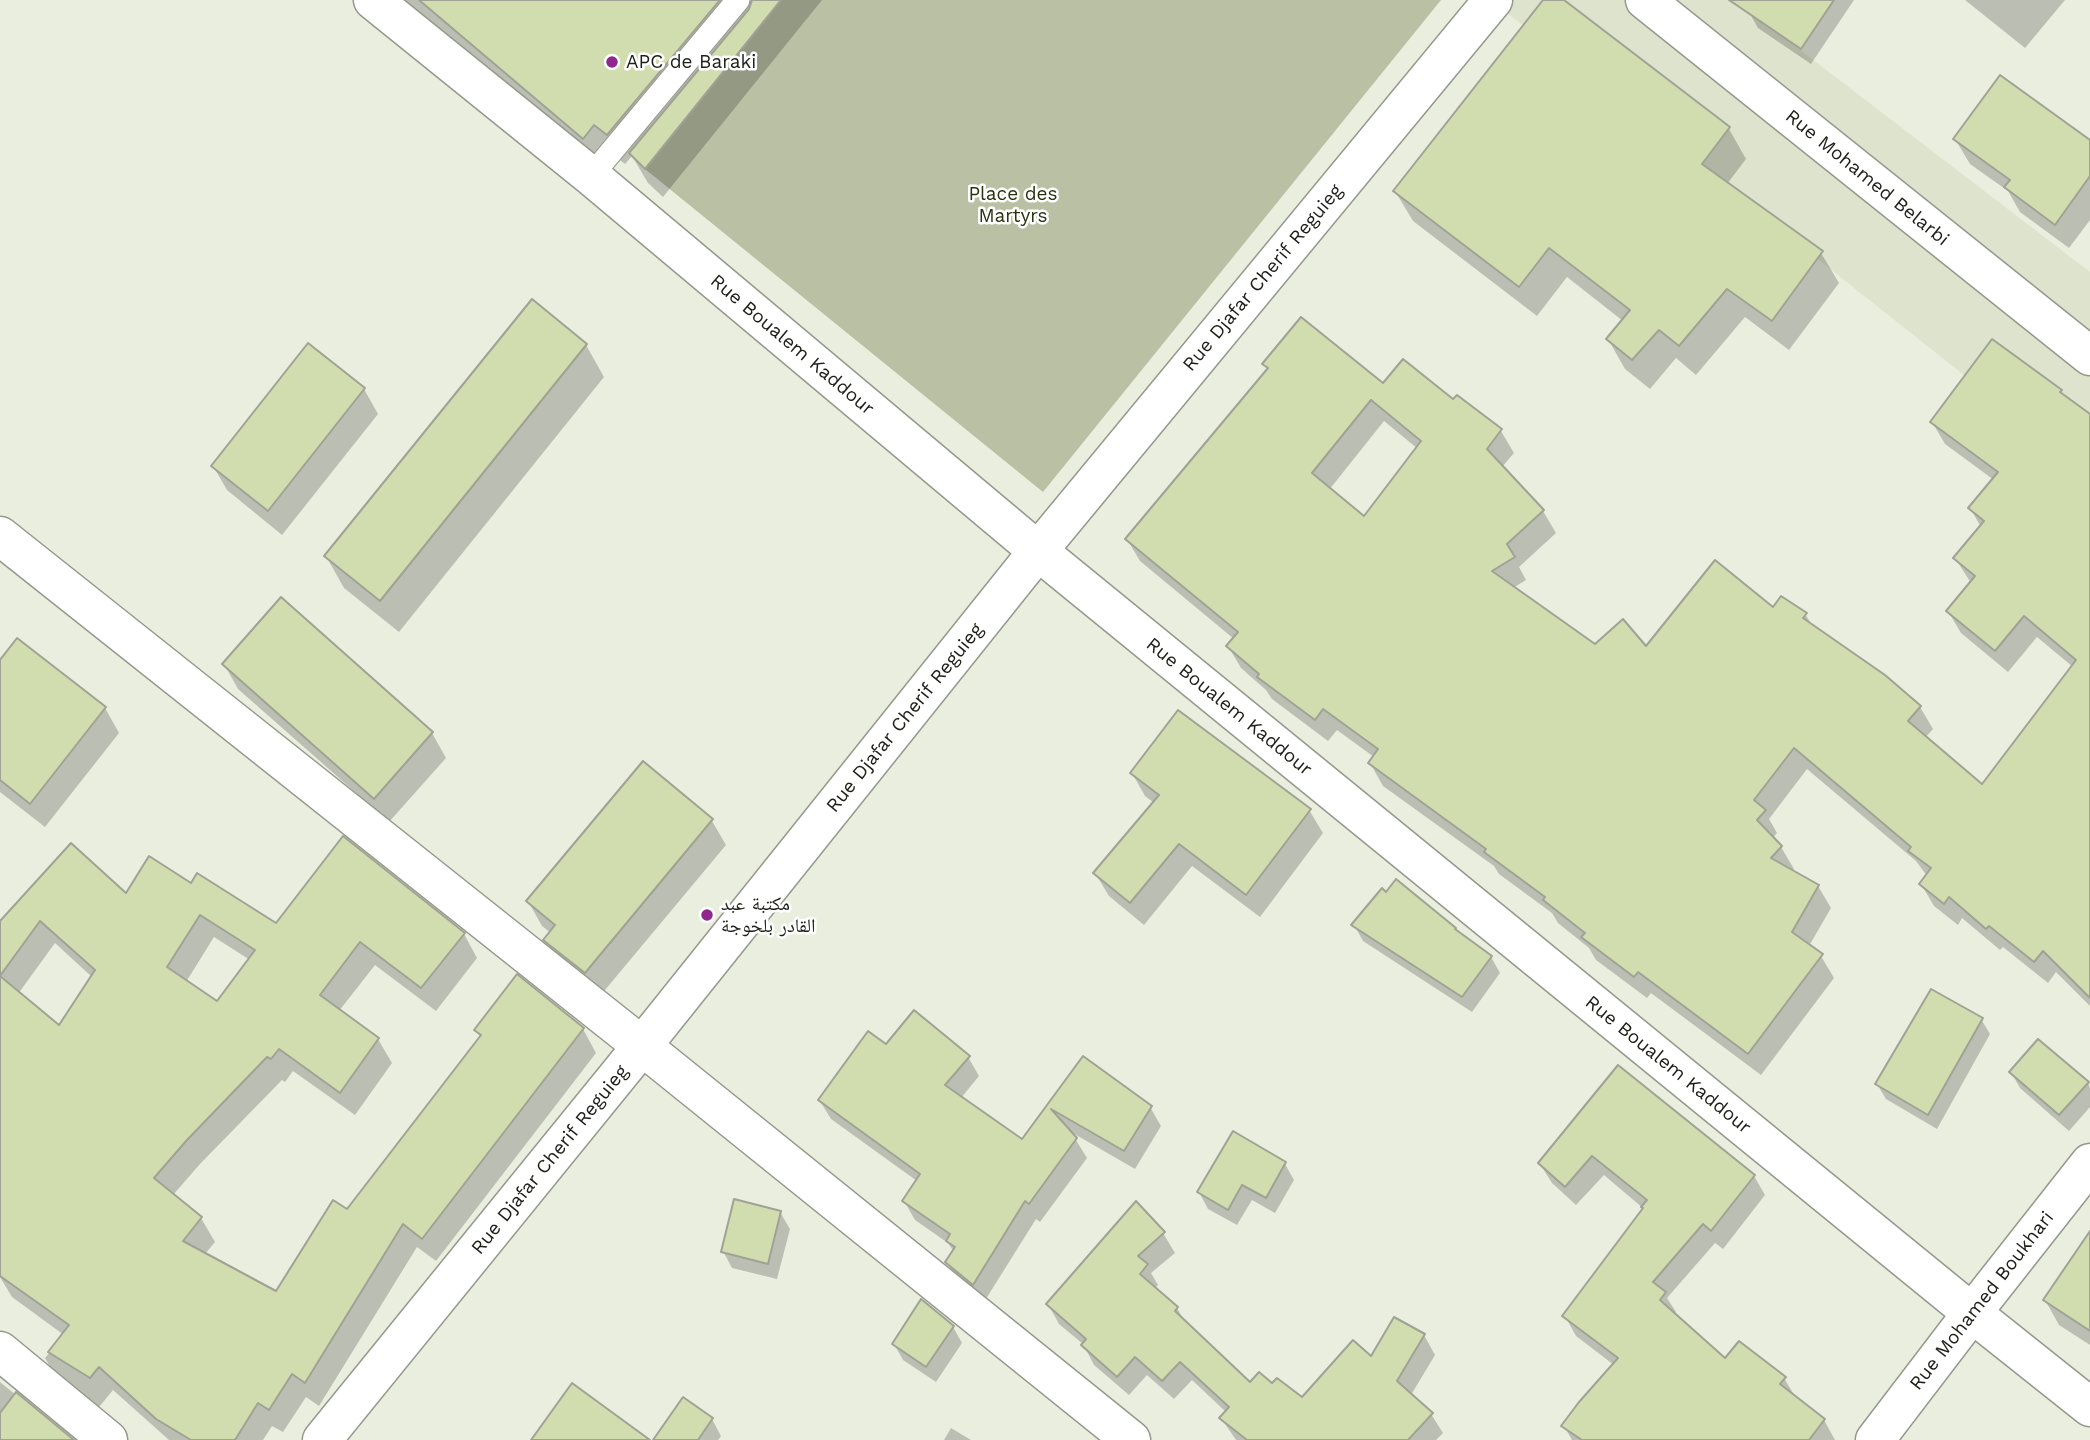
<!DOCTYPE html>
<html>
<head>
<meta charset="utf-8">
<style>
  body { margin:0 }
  canvas { display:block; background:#eaeedf }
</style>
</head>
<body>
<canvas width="2090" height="1440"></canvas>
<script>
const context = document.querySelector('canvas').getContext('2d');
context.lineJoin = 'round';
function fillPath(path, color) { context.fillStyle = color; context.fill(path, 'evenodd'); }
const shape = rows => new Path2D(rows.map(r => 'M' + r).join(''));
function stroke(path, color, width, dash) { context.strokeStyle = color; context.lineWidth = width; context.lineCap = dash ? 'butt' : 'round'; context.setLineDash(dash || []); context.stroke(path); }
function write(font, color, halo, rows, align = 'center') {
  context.font = font + ' "Work Sans","Noto Naskh Arabic",sans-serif'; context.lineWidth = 5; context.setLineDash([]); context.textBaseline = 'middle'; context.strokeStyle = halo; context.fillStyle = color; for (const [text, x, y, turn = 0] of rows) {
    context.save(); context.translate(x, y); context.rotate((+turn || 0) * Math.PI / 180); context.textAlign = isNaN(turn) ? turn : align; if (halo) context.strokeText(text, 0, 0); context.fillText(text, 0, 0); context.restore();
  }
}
fillPath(shape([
  [1491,0,1735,0,2090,272,2090,475]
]), '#dde3cd');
fillPath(shape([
  [781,0,1441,0,1043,492,645,169]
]), '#b9c0a4');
fillPath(shape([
  [403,0,822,0,663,197,648,183,632,156,625,164,612,154,601,168],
  [1545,0,1561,0,1729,129,1746,159,1727,184,1821,253,1839,283,1789,350,1745,317,1696,375,1676,358,1650,389,1625,369,1608,339,1623,321,1567,277,1537,316,1413,221,1395,191],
  [1757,0,1854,0,1811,64,1758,28,1749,12],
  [1965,0,2065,0,2025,48],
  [1955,139,2090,143,2090,220,2069,248,2020,212,2008,191,1970,164],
  [586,345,604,377,399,632,344,588,326,556],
  [1265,364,1384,386,1454,402,1501,431,1514,453,1502,467,1543,511,1556,533,1519,567,1526,580,1513,588,1596,646,1646,649,1774,610,1805,614,1814,628,1920,707,1933,729,1925,738,1983,786,2073,667,2037,637,2008,672,1961,633,1948,611,1971,583,1955,558,1981,527,1970,508,1994,480,1945,444,1932,422,2060,391,2090,424,2090,1006,2056,972,2048,983,2003,947,2000,950,1962,918,1958,925,1934,906,1921,884,1927,876,1916,861,1807,769,1769,819,1777,833,1772,839,1781,847,1794,869,1792,871,1818,886,1831,908,1809,946,1821,956,1834,978,1761,1075,1651,993,1647,998,1596,960,1589,948,1558,923,1552,913,1499,874,1494,866,1383,786,1370,763,1374,757,1337,730,1328,741,1272,699,1266,690,1241,668,1228,646,1234,639,1140,561,1127,539,1269,370],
  [1384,421,1418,449,1364,519,1329,490],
  [364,389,378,414,282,535,227,490,213,466],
  [281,599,432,733,446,758,389,822,238,689,224,664],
  [0,663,105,708,119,733,45,827,0,792],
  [643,763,712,821,726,845,600,996,559,964,545,940,551,933,542,926,528,901],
  [1132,773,1309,810,1323,833,1260,917,1192,866,1144,925,1109,896,1095,873,1154,803,1145,796],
  [1397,882,1491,957,1500,973,1472,1012,1363,941,1354,925,1387,894],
  [191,885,276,925,464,934,477,958,436,1011,375,965,339,1011,378,1039,392,1063,355,1115,293,1071,285,1082,282,1080,200,1164,173,1195,201,1218,215,1242,205,1254,277,1293,348,1211,481,1038,476,1030,583,1029,596,1053,436,1261,417,1247,319,1406,306,1397,283,1432,272,1426,263,1440,169,1440,113,1390,95,1412,59,1382,45,1358,64,1335,12,1297,0,1277,0,924,126,896],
  [214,937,250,960,217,1003,186,982],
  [55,943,92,977,59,1028,18,994],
  [1981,1019,1990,1034,1937,1129,1886,1099,1877,1084],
  [887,1046,968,1057,979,1076,961,1098,1022,1141,1084,1059,1150,1107,1161,1126,1135,1169,1071,1132,1087,1158,1040,1222,1036,1219,984,1302,958,1281,947,1262,954,1252,948,1243,915,1220,904,1201,917,1181,831,1119,820,1101],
  [1618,1068,1754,1176,1765,1195,1723,1249,1715,1243,1667,1298,1676,1312,1674,1315,1726,1361,1784,1378,1796,1398,1824,1420,1835,1440,1572,1440,1564,1426,1614,1365,1576,1336,1565,1316,1644,1209,1604,1175,1576,1205,1552,1183,1540,1164],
  [2011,1072,2088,1083,2090,1088,2090,1107,2069,1131,2020,1088],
  [1285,1164,1294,1180,1275,1213,1252,1200,1237,1225,1208,1209,1199,1192],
  [780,1212,790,1229,777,1279,732,1268,723,1251],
  [1163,1233,1175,1253,1151,1273,1158,1285,1154,1289,1177,1308,1185,1322,1250,1384,1273,1386,1302,1400,1371,1359,1424,1335,1435,1355,1411,1395,1431,1414,1443,1433,1436,1440,1236,1440,1221,1418,1226,1412,1192,1380,1174,1399,1147,1375,1129,1395,1094,1365,1083,1344,1059,1324,1048,1304],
  [2090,1234,2090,1345,2059,1325,2045,1300],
  [953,1327,962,1343,936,1382,903,1360,894,1344],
  [0,1382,71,1440,0,1440],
  [712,1419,721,1436,718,1440,659,1440],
  [951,1428,971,1440,944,1440]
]), '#0003');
const building = shape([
  [419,0,720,0,607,135,594,125,583,139,419,0],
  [752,0,781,0,645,169,629,153,749,9,752,0],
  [1543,0,1564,0,1730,127,1702,164,1823,251,1772,321,1727,289,1679,346,1659,330,1632,360,1606,339,1630,310,1549,248,1519,287,1393,191,1543,0],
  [1729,0,1834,0,1801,49,1729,0],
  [2000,75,2090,140,2090,176,2055,225,2004,187,2010,180,1953,139,2000,75],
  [532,299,587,344,380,601,324,556,532,299],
  [1301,317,1383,383,1403,359,1453,399,1457,395,1502,429,1487,449,1544,510,1507,544,1515,557,1492,571,1595,644,1623,619,1646,646,1715,560,1773,607,1781,596,1807,613,1803,618,1885,675,1921,706,1908,721,1982,784,2076,660,2024,616,1995,651,1946,611,1975,576,1953,558,1984,521,1968,508,1998,472,1930,422,1992,339,2062,390,2060,392,2090,414,2090,998,2043,951,2034,962,1989,926,1986,929,1949,897,1944,904,1919,884,1931,868,1908,851,1911,847,1794,748,1754,800,1766,810,1757,820,1782,846,1771,858,1819,885,1792,932,1823,954,1748,1054,1638,972,1634,977,1581,937,1585,933,1543,900,1545,897,1484,852,1486,849,1368,763,1378,749,1323,709,1315,720,1257,677,1259,674,1226,646,1238,632,1125,539,1268,368,1262,364,1301,317],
  [1371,400,1421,441,1364,516,1312,473,1371,400],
  [308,343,365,388,268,511,211,466,308,343],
  [281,597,433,732,374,799,222,664,281,597],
  [17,638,106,707,30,804,0,780,0,660,17,638],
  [1178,710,1311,809,1246,895,1179,844,1130,903,1093,873,1159,795,1130,773,1178,710],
  [643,761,713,819,585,973,543,940,555,925,526,901,643,761],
  [343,836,465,933,421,988,360,942,320,995,379,1038,340,1093,279,1049,271,1059,267,1057,187,1140,154,1178,202,1217,183,1241,276,1291,333,1200,347,1209,481,1035,474,1030,517,974,584,1028,422,1239,403,1224,305,1383,292,1374,269,1410,258,1403,235,1440,191,1440,156,1419,99,1367,90,1378,48,1352,69,1325,0,1276,0,921,71,843,126,893,149,856,191,883,197,873,276,923,343,836],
  [200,915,255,950,217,1001,167,967,200,915],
  [40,921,95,970,59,1025,0,976,40,921],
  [1396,879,1456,928,1455,929,1492,956,1462,997,1351,925,1382,888,1386,892,1396,879],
  [1931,989,1983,1018,1928,1115,1875,1084,1931,989],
  [914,1010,970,1056,945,1085,1022,1139,1083,1056,1152,1106,1124,1151,1051,1109,1077,1138,1029,1204,1025,1201,973,1285,945,1262,955,1247,946,1241,950,1234,902,1201,920,1174,818,1100,868,1031,886,1044,914,1010],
  [2038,1039,2089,1082,2059,1115,2009,1072,2038,1039],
  [1618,1065,1755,1175,1711,1231,1703,1224,1653,1282,1666,1292,1660,1300,1725,1358,1739,1341,1786,1377,1780,1384,1825,1419,1809,1440,1582,1440,1561,1426,1579,1402,1618,1358,1562,1316,1643,1208,1641,1207,1647,1200,1592,1156,1565,1187,1538,1163,1618,1065],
  [1233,1131,1286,1162,1266,1198,1242,1185,1228,1210,1197,1192,1233,1131],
  [734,1199,781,1211,768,1264,721,1252,734,1199],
  [1136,1201,1165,1232,1138,1256,1148,1264,1140,1274,1178,1307,1175,1311,1250,1382,1259,1372,1272,1383,1277,1378,1302,1397,1353,1340,1371,1356,1394,1317,1425,1334,1397,1381,1433,1413,1408,1440,1247,1440,1219,1418,1229,1407,1180,1362,1162,1381,1135,1357,1117,1377,1081,1345,1086,1339,1046,1304,1136,1201],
  [2090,1231,2090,1331,2043,1300,2090,1231],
  [921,1299,954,1326,926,1367,892,1344,921,1299],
  [572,1383,650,1440,531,1440,572,1383],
  [16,1392,74,1440,0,1440,0,1413,16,1392],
  [683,1397,713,1418,698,1440,653,1440,683,1397]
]);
fillPath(building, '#d1ddae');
stroke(building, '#9fa294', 2);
const lane = shape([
  [591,176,738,0]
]);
const street = shape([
  [373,0,591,176,1038,551,1972,1313,2090,1407],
  [0,536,642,1046,1131,1440],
  [0,1351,108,1440],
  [322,1440,642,1046,1038,551,1493,0],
  [1875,1440,1972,1313,2090,1163]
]);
const secondary = shape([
  [1645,0,2090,356]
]);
stroke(lane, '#95998b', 25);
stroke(street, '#95998b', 41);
stroke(secondary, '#95998b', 41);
stroke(lane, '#fff', 23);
stroke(street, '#fff', 38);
stroke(secondary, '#fff', 38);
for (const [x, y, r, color] of [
  [612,62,7,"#8f278c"],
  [707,915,7,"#8f278c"]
]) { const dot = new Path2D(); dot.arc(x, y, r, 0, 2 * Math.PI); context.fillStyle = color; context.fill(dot); stroke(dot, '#fff', 2.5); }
write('19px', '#1d1f19', '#fff', [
  ["APC de Baraki",626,62],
  ["مكتبة عبد",721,904],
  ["القادر بلخوجة",721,926]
], 'left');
write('19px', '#1d1f19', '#fff', [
  ["Rue Mohamed Belarbi",1867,178,39],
  ["Rue Djafar Cherif Reguieg",1263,278,-50],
  ["Rue Boualem Kaddour",792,345,40],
  ["Rue Boualem Kaddour",1229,707,39],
  ["Rue Djafar Cherif Reguieg",905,718,-51],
  ["Rue Boualem Kaddour",1668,1065,39],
  ["Rue Djafar Cherif Reguieg",550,1160,-51],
  ["Rue Mohamed Boukhari",1982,1301,-52]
]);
write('19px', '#2b320e', '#fff', [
  ["Place des",1013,194],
  ["Martyrs",1013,216]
]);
</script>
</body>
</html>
